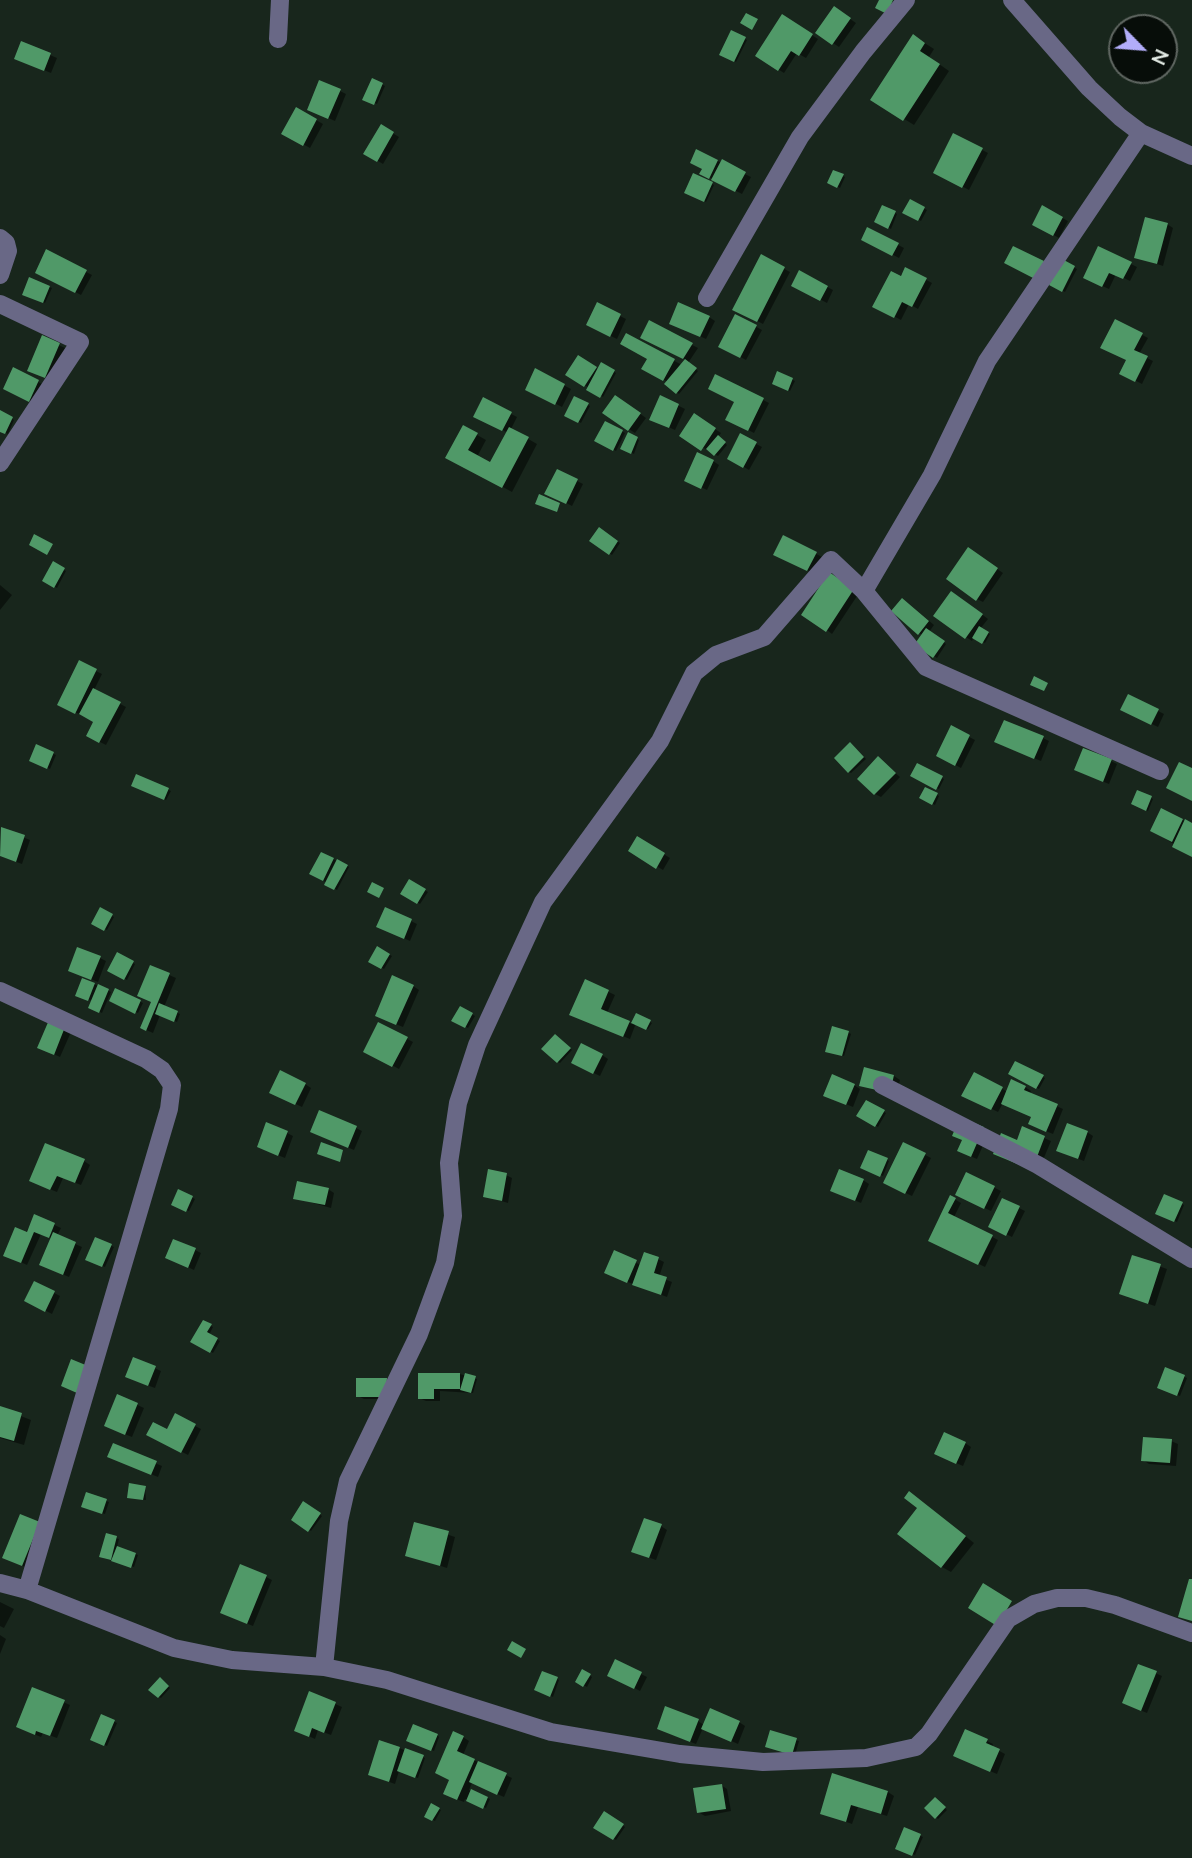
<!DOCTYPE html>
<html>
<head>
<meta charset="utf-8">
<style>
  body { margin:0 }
  #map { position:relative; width:1192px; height:1858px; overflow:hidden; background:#18261c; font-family:Lato,sans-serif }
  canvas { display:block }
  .north { position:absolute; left:1108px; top:14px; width:70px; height:70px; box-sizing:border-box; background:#070d09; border:2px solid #606762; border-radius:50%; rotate:115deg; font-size:19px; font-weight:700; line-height:28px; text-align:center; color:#e6eee8 }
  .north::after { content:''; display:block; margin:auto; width:24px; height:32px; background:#b2adf9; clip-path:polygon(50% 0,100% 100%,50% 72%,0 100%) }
</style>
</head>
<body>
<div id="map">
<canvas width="1192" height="1858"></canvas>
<div class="north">N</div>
</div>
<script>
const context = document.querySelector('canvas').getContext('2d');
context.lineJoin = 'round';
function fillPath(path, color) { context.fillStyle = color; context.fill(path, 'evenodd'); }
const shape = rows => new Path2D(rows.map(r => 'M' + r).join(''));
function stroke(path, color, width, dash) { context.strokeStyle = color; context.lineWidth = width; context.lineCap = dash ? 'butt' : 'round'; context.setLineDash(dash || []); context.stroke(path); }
fillPath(shape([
  [840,12,856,23,839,47,833,43],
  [782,16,818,39,806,58,797,53,784,73,757,56],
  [732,32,747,40,736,62,721,54],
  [923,42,934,49,929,57,949,71,914,125,872,99],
  [22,43,57,58,51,73,22,61],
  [373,80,385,86,377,104,365,99],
  [340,91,346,94,335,121,315,112],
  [297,109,323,124,310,148,283,133],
  [381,126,399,137,383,164,365,153],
  [954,135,988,153,969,190,935,172],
  [697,151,751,177,742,194,701,173,704,168],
  [834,172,845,177,840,188,829,182],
  [694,176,714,185,706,202,686,193],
  [910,202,927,210,921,221,905,212],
  [883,207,897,214,891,229,876,221],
  [1043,208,1068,221,1059,238,1034,224],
  [1167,224,1173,228,1163,266,1136,257],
  [868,229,904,248,899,258,863,239],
  [47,252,92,275,81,295,37,272],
  [762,257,790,272,763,324,734,309],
  [1062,262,1077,269,1065,292,1051,284],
  [1131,264,1137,267,1130,281,1116,274,1109,289,1091,281],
  [906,269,932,283,918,309,909,304,901,320,875,306],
  [800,273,833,290,827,303,793,285],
  [30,279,52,288,45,303,24,294],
  [598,305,626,319,617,339,594,328],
  [736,316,762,330,746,360,720,346],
  [709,317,715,321,706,339,677,326],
  [1116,321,1148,338,1139,354,1153,361,1142,384,1121,373,1128,360],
  [650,323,698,348,688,363,698,371,679,394,667,384,668,382,644,368,649,358,627,336,682,365,686,360,648,341],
  [43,338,65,348,52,380,35,373],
  [578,357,599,370,602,364,616,373,603,397,568,374],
  [14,370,44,385,35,404,11,392],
  [536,371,571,389,562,407,527,389],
  [778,373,795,381,790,391,774,383],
  [716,376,769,403,754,433,727,419,736,402],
  [661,397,685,409,675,430,657,422],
  [575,398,590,406,581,423,566,415],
  [484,400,517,417,511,429,537,444,512,492,448,457,463,427,486,440,477,457,491,465,508,433,476,416],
  [621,400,646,418,635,433,604,413],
  [0,412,14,420,8,434,0,430],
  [695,416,721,433,718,437,727,445,718,456,682,436],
  [606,423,625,433,616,451,597,441],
  [628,435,639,440,634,454,623,449],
  [741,436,762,447,749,470,729,458],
  [713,461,719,465,707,490,692,483],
  [557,471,583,484,572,506,547,493],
  [599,529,620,543,612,555,591,541],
  [784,537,822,557,813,573,775,554],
  [974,553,1003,573,983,602,977,599],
  [53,564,66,571,57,588,44,580],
  [830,575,859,593,832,634,827,630],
  [0,585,12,595,0,610],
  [958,596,988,619,980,629,990,634,985,643,974,637,972,641,966,637],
  [908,603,934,625,929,632,946,644,937,658,917,645,923,636,919,633],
  [96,671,102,674,94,690,126,707,106,745,88,736,96,721,65,708],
  [1129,696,1164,714,1158,727,1129,713],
  [952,728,975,740,961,768,938,756],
  [1043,738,1049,741,1041,761,1002,745],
  [853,746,866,759,851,773,849,772],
  [37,747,56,755,50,769,31,760],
  [879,759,900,777,881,797,875,794],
  [1111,761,1117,764,1109,784,1082,773],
  [918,765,944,779,939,789,913,776],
  [137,776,171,791,166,800,133,785],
  [926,789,939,796,935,805,921,798],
  [1138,792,1153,799,1148,811,1134,804],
  [1162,811,1192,824,1192,856,1152,830],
  [2,829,30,840,22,864,0,856],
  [637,838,670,858,663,870,630,850],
  [333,859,349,867,337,890,312,873],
  [410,881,428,892,420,904,402,893],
  [100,909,114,917,107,930,93,923],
  [386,909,417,924,410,941,384,929],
  [378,949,392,956,384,969,371,961],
  [117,954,135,964,127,980,109,970],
  [100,958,106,961,98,982,76,973],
  [151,967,176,978,164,1007,180,1014,177,1022,160,1015,153,1033,142,1028,153,1002],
  [586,981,615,995,607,1013,632,1024,637,1015,652,1023,648,1029,636,1023,630,1039,578,1018],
  [94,984,111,992,102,1013,90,1007,92,1001,77,995],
  [413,986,419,990,403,1027,383,1019],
  [116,990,143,1003,138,1013,111,1000],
  [460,1008,475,1016,468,1028,454,1020],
  [50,1022,71,1032,60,1057,45,1050],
  [379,1024,413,1042,399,1069,365,1051],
  [848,1032,851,1034,844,1056,829,1052],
  [558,1037,572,1050,560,1063,558,1062],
  [602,1055,608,1059,600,1076,579,1066],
  [1016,1063,1045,1078,1039,1089,1011,1074],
  [974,1074,1008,1092,1025,1087,1031,1091,1030,1094,1063,1109,1053,1134,1036,1127,1033,1117,1003,1103,998,1112,964,1095],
  [894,1076,900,1080,896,1095,861,1085],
  [305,1084,311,1088,302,1107,277,1095],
  [854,1085,860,1089,853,1107,831,1098],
  [867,1102,886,1113,878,1127,859,1116],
  [356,1128,362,1131,354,1150,318,1135],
  [1023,1129,1051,1141,1038,1172],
  [989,1132,977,1159,965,1154],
  [1087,1132,1093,1136,1084,1161,1065,1154],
  [287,1133,293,1136,285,1158,265,1150],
  [904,1144,931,1158,912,1196,891,1186],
  [869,1152,889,1161,883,1176,862,1167],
  [84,1161,90,1165,81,1185,63,1178,57,1192,37,1184],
  [967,1174,1001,1191,991,1211,963,1198],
  [506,1175,512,1178,508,1203,485,1196],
  [863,1180,869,1184,861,1203,838,1193],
  [328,1189,334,1193,331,1208,295,1198],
  [179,1191,195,1199,189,1211,173,1204],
  [1165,1196,1184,1205,1177,1222,1158,1214],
  [951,1197,961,1203,954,1217,998,1240,985,1267,936,1243],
  [1019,1208,1025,1211,1012,1237,990,1226],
  [35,1216,61,1228,57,1236,82,1247,69,1277,48,1268,53,1239,41,1234,27,1265,12,1258],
  [96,1239,114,1247,105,1267,87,1260],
  [195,1250,201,1253,194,1270,173,1260],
  [615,1253,641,1265,658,1259,664,1262,659,1277,672,1282,667,1297,612,1276],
  [1133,1257,1167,1269,1155,1306,1127,1297],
  [35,1283,60,1296,52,1314,27,1301],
  [204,1322,213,1327,209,1335,220,1341,213,1353,193,1342],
  [134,1359,161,1371,155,1388,133,1380],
  [1166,1370,1187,1378,1180,1396,1161,1389],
  [460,1374,477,1379,473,1393,440,1391,440,1401,426,1401,419,1398,419,1375],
  [386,1380,392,1399,364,1399,358,1396],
  [118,1396,144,1408,132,1437,112,1429],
  [0,1408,31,1420,24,1445,0,1438],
  [175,1416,201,1429,188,1455,155,1438,168,1431],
  [1171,1441,1178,1444,1176,1466,1149,1464,1143,1460],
  [965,1443,971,1447,963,1466,942,1457],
  [114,1446,162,1466,158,1477,116,1460],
  [145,1487,146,1500,131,1498],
  [87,1494,109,1502,105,1514,85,1508],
  [919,1499,974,1543,951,1572,942,1567,919,1508],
  [304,1503,322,1516,311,1531,293,1519],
  [39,1523,28,1568,10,1561],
  [415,1524,455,1537,447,1568,407,1555],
  [661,1526,667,1530,656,1560,639,1554],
  [107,1535,119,1539,117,1547,138,1555,134,1567,103,1558],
  [266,1577,272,1580,253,1626,228,1616],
  [0,1602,14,1609,4,1628,0,1626],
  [0,1635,6,1639,0,1654],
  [1139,1666,1162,1676,1147,1713,1130,1706],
  [583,1671,592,1677,587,1687,577,1681],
  [543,1673,559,1680,553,1697,536,1690],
  [641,1674,647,1677,640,1691,616,1678],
  [162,1681,170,1688,161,1698,159,1697],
  [33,1689,70,1705,57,1738,43,1733,41,1737,24,1730],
  [310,1693,342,1707,331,1735,318,1730,315,1739,302,1733],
  [102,1716,117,1723,107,1746,92,1739],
  [698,1721,704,1725,739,1722,745,1726,738,1744,703,1728,696,1744,665,1732],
  [965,1731,987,1741,993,1744,992,1747,1005,1754,997,1774,961,1759],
  [771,1732,799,1741,795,1755],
  [437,1735,439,1737,434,1751,411,1742],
  [463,1737,469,1741,463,1755,512,1778,504,1797,472,1783,469,1790,490,1799,486,1808,465,1799,464,1802,451,1797,451,1780,443,1776],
  [399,1748,425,1758,418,1778,399,1771,395,1784,370,1775],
  [721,1785,727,1789,731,1811,705,1816,698,1812],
  [888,1792,894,1796,887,1816,858,1807,852,1824,822,1813],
  [937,1800,947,1810,938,1819,936,1817],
  [432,1806,441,1810,435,1821,426,1816],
  [604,1813,625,1827,616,1840,595,1827],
  [905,1829,923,1837,915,1855,898,1848]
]), '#0007');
fillPath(shape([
  [879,0,893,0,887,14,875,8],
  [834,6,851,18,832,45,815,33],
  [746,13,758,19,752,30,740,23],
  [782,14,813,34,799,56,791,51,778,71,755,56],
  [731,30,746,37,734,62,719,55],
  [913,34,925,43,920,51,940,64,903,121,870,100],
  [21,41,51,53,44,71,14,59],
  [372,78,383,83,374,105,362,100],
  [319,80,341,89,328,119,307,110],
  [296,107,317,119,303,146,281,134],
  [381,124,394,132,377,162,363,154],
  [953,133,983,148,962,188,933,173],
  [696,149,718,160,709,179,699,174,702,169,690,163],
  [722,159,746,172,735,192,711,180],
  [833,170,844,174,837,188,827,183],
  [693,173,713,182,704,202,684,193],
  [910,199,925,207,918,221,902,213],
  [882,205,896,211,888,229,874,222],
  [1042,205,1063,217,1053,236,1032,225],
  [1145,217,1168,223,1157,264,1134,258],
  [867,227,899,243,892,256,861,240],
  [1013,246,1044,261,1035,279,1004,263],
  [1098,246,1132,262,1123,279,1109,273,1102,287,1083,278],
  [46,249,87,270,75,293,35,273],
  [761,254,785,267,757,322,732,310],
  [1062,259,1075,266,1062,292,1049,285],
  [905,267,927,278,912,307,902,302,894,318,872,307,891,271,901,276],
  [799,270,828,286,820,301,791,286],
  [29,277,50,286,43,303,22,295],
  [597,302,621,314,610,337,586,325],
  [678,302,710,316,700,337,669,324],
  [735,314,757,325,740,358,718,347],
  [1115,319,1143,333,1134,350,1148,356,1135,382,1119,374,1126,360,1100,348],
  [649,320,693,343,683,359,640,338],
  [626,333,675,359,663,381,641,369,647,359,620,344],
  [42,335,60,343,45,378,27,371],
  [578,355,597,367,584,387,565,375],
  [685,359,697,368,676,394,664,384],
  [601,362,615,370,600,398,586,390],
  [13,367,39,380,29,402,3,389],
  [535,368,565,384,555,405,525,390],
  [777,371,793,378,788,391,772,384],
  [715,374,764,398,748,431,725,420,734,402,708,389],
  [615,395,641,413,628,431,602,413],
  [660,395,679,404,669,428,649,420],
  [574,396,589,403,578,423,564,416],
  [483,397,512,412,502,431,473,417],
  [0,410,13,417,5,434,0,432],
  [694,413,716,428,701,451,679,436],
  [605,421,623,430,613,451,594,441],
  [463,425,478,433,468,450,490,462,509,427,529,437,502,488,445,458],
  [628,432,638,437,631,454,620,449],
  [740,433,757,442,743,468,727,459],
  [718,435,726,442,714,456,706,449],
  [697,452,714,460,701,489,684,481],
  [557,469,578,479,566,504,544,494],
  [539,494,560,503,557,512,535,504],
  [599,527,618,541,609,555,589,541],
  [34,534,53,544,47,555,29,545],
  [783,535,817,552,807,571,773,555],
  [968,547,998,568,976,601,946,579],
  [53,561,65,568,54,588,42,581],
  [829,572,854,589,826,632,801,615],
  [951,591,983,614,965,639,933,616],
  [902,598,929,621,918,635,891,611],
  [979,626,989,632,982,644,972,638],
  [926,628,945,641,933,658,914,645],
  [79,660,97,669,75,714,57,705],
  [1034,676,1048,683,1044,691,1030,685],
  [93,688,121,702,99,743,86,736,93,722,79,714],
  [1128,694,1159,709,1151,725,1120,710],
  [1004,720,1044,736,1034,759,994,742],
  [951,725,970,735,955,766,936,756],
  [850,742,864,757,848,773,834,758],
  [36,744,54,752,47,769,29,761],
  [1083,748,1112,759,1103,782,1074,770],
  [878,756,896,773,874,795,857,779],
  [1179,762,1192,768,1192,801,1166,788],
  [917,763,943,776,936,790,910,776],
  [136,774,169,788,164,800,131,786],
  [925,787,938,793,932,805,919,798],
  [1137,790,1152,796,1146,811,1131,804],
  [1161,808,1183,819,1172,842,1150,831],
  [1185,819,1192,823,1192,857,1172,847],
  [1,827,25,835,16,862,0,856],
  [637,836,665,853,656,869,628,851],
  [321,852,334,858,323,881,309,874],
  [337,859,348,865,334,890,324,885],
  [409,879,426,889,417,904,400,894],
  [372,882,384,888,379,898,367,892],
  [100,907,113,914,104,931,91,924],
  [385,907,412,919,404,939,376,927],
  [377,946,390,954,381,969,368,962],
  [77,947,101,956,91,980,68,971],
  [117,952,134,961,124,980,107,971],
  [150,965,170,973,146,1031,140,1028,151,1002,137,996],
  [392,975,414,985,396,1025,375,1016],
  [82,978,95,983,88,1001,75,996],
  [585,979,609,990,601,1009,630,1021,623,1037,569,1015],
  [98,984,109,989,99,1013,88,1008],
  [115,988,141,1000,135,1014,109,1001],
  [159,1003,178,1011,174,1022,155,1014],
  [460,1006,473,1013,465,1028,451,1021],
  [636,1013,651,1020,646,1030,631,1023],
  [49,1020,65,1027,54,1055,37,1048],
  [378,1022,408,1037,392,1067,363,1052],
  [832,1026,849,1031,842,1056,825,1052],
  [555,1034,571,1048,557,1063,541,1049],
  [581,1043,603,1054,593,1074,571,1063],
  [1015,1061,1044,1075,1036,1089,1008,1074],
  [864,1067,894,1075,890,1093,859,1086],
  [280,1070,306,1083,295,1105,269,1093],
  [974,1072,1003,1087,991,1110,961,1096],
  [832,1074,855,1084,846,1105,823,1096],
  [1011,1079,1026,1086,1024,1090,1058,1104,1046,1132,1028,1124,1031,1117,1001,1104],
  [866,1100,885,1110,875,1127,856,1116],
  [319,1110,357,1126,348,1148,310,1132],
  [960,1117,984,1127,971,1157,957,1151,962,1140,952,1136],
  [266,1122,288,1131,278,1156,257,1147],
  [1067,1123,1088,1131,1078,1159,1056,1151],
  [1022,1126,1045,1136,1032,1170,993,1154,1001,1133,1017,1140],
  [321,1142,343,1150,340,1162,317,1154],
  [903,1142,926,1153,905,1194,883,1183],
  [45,1143,85,1159,75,1183,57,1176,50,1190,29,1181],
  [868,1150,888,1158,880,1177,860,1168],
  [488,1169,507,1173,502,1201,483,1197],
  [839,1169,864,1179,855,1201,830,1191],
  [966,1172,995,1186,984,1209,955,1195],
  [297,1181,329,1188,325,1205,293,1199],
  [178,1189,193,1196,186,1212,171,1205],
  [1164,1194,1183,1202,1174,1222,1155,1214],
  [950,1195,956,1198,948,1213,993,1235,978,1265,928,1241],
  [1002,1198,1020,1206,1006,1236,988,1227],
  [34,1214,55,1223,49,1238,34,1232,21,1263,3,1256,15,1227,27,1232],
  [53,1232,76,1242,63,1275,39,1265],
  [95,1237,112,1244,102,1267,85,1260],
  [173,1239,196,1248,188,1268,165,1258],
  [614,1250,637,1260,627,1283,604,1273],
  [644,1252,659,1257,654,1273,667,1277,661,1295,632,1285],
  [1132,1255,1161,1264,1148,1304,1119,1294],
  [34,1281,55,1291,45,1312,24,1301],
  [203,1320,212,1324,207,1332,218,1338,210,1353,190,1342],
  [133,1357,156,1366,148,1386,125,1377],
  [71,1359,88,1366,77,1393,61,1386],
  [1165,1367,1185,1375,1177,1396,1157,1388],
  [418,1373,460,1373,460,1389,434,1389,434,1399,418,1399],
  [465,1373,476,1376,471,1393,460,1390],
  [356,1378,387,1378,386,1397,356,1397],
  [117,1394,138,1403,125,1435,104,1426],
  [0,1406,22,1413,14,1441,0,1437],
  [175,1413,196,1424,181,1453,146,1435,153,1422,167,1429],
  [944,1432,966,1442,956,1464,934,1454],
  [1143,1437,1172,1439,1170,1463,1141,1461],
  [113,1443,157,1461,151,1475,107,1457],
  [129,1483,146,1486,143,1500,127,1498],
  [909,1491,966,1536,941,1568,897,1534,917,1508,904,1498],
  [86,1492,107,1499,102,1514,81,1507],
  [303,1501,321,1513,308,1532,291,1520],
  [20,1514,40,1522,22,1566,2,1558],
  [644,1518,662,1524,649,1558,631,1552],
  [414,1522,449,1531,440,1566,405,1556],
  [106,1533,117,1536,111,1560,99,1557],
  [117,1546,136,1553,131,1568,111,1561],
  [240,1564,267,1575,247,1624,220,1613],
  [1189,1579,1192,1579,1192,1621,1178,1617],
  [983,1583,1012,1601,997,1626,968,1608],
  [512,1641,526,1649,521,1658,507,1650],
  [615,1659,642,1672,634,1689,607,1676],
  [1138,1664,1157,1671,1141,1711,1122,1703],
  [582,1669,591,1674,583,1687,575,1682],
  [542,1671,558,1677,550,1697,534,1690],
  [160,1677,169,1686,158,1698,148,1690],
  [32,1687,65,1700,50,1736,36,1731,35,1735,16,1727],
  [309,1691,336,1702,324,1733,312,1728,309,1737,294,1731],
  [665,1706,699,1719,690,1742,657,1729],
  [710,1708,740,1721,731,1742,701,1729],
  [101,1714,115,1720,104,1746,90,1740],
  [413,1724,438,1734,431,1751,406,1741],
  [965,1729,988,1739,986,1743,1000,1749,990,1772,953,1756],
  [770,1730,797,1738,792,1755,765,1747],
  [453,1731,464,1736,457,1751,475,1759,457,1800,443,1794,449,1780,435,1773],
  [379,1740,400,1747,389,1782,368,1775],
  [405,1748,424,1755,415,1778,397,1771],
  [478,1761,507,1773,497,1795,469,1782],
  [832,1773,888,1791,881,1814,851,1805,846,1822,820,1814],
  [722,1784,726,1809,697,1813,693,1788],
  [471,1789,488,1797,483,1809,466,1801],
  [935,1797,946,1807,935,1819,924,1808],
  [431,1803,440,1808,432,1821,424,1817],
  [604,1811,624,1824,613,1840,593,1828],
  [904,1827,921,1834,912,1856,895,1849]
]), '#509968');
stroke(shape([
  [1012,0,1089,88,1120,117,1141,133,1192,156],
  [278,39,280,0],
  [0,238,6,243,8,251,0,275],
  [707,298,800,137,863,52,906,0],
  [0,304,80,342,0,463],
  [864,591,926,667,1160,771],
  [0,991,146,1059,162,1070,172,1085,169,1109,27,1590],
  [882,1085,1038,1165,1192,1259],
  [0,1583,27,1590,174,1648,232,1660,324,1667,387,1680,551,1732,680,1754,763,1762,866,1758,916,1747,929,1734,1008,1619,1034,1604,1057,1598,1086,1598,1115,1605,1192,1633],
  [324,1667,339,1521,348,1481,419,1334,445,1263,453,1216,449,1163,458,1103,477,1045,543,902,660,741,694,673,716,655,764,637,831,560,864,591,932,475,987,361,1141,133]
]), '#696886', 18);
</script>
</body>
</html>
